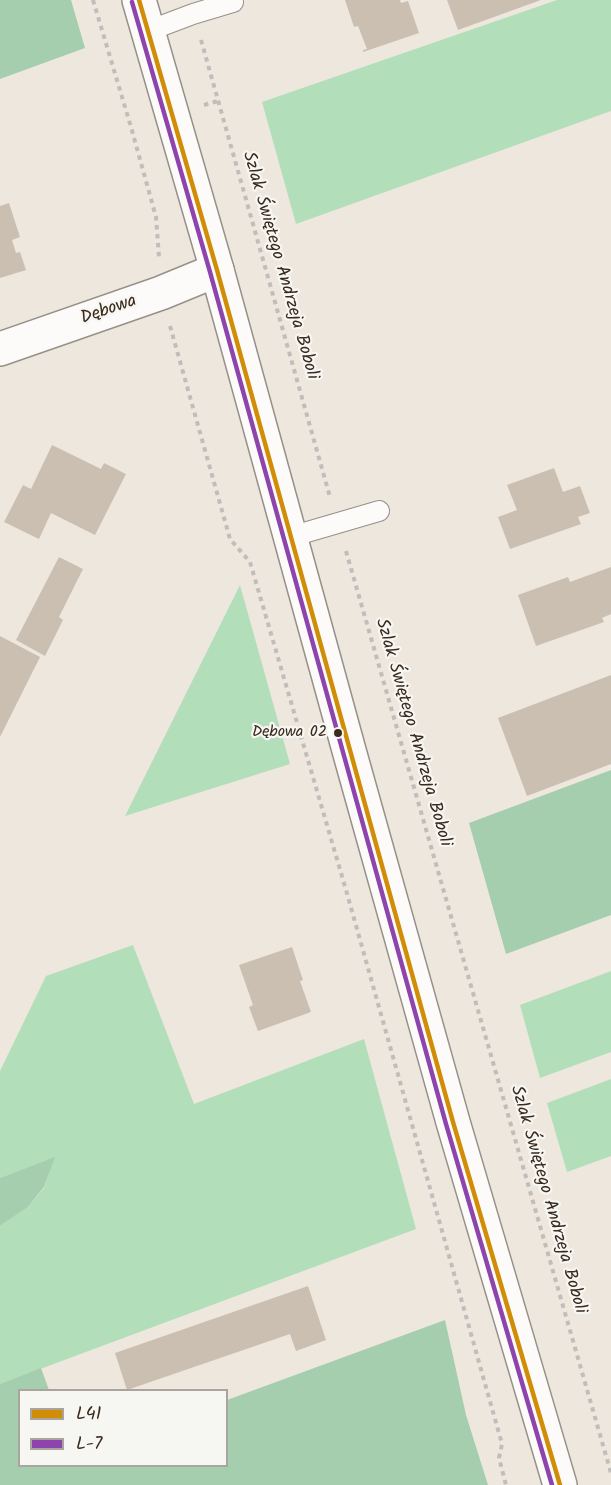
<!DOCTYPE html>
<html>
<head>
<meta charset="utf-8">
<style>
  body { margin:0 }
  #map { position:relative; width:611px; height:1485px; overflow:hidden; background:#eee7dd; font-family:Kalam,sans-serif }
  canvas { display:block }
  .legend { position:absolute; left:18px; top:1389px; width:210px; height:78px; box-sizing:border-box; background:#f6f6f2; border:2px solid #aba49d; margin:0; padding:8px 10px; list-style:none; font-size:18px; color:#3b2a1e }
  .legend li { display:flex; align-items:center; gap:12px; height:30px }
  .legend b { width:30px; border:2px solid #aba49d }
</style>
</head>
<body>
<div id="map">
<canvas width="611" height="1485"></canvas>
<ul class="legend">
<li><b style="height:8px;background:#d18d06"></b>L41</li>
<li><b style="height:8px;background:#8e44ad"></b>L-7</li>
</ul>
</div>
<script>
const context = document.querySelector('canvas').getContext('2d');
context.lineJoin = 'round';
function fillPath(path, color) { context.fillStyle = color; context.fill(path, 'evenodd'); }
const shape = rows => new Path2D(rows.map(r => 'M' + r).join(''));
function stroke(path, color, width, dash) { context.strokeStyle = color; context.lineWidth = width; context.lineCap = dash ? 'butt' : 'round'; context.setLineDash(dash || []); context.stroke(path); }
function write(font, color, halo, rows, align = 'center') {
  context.font = font + ' Kalam,sans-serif'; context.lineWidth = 4.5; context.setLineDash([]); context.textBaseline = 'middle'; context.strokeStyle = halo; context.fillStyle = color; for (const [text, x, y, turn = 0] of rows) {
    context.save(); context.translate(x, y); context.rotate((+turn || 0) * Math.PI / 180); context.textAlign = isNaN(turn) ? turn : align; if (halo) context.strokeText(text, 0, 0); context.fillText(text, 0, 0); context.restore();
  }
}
fillPath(shape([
  [557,0,611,0,611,111,296,224,262,102],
  [240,585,290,764,125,816],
  [133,945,194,1104,364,1039,416,1229,0,1384,0,1226,28,1207,44,1188,54,1158,0,1178,0,1071,46,976],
  [611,971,611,1052,540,1078,520,1005],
  [611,1079,611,1156,567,1172,547,1103]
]), '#b2dfba');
fillPath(shape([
  [0,0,71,0,85,48,0,79],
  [611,770,611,915,506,954,469,823],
  [55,1157,44,1187,28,1207,0,1226,0,1178],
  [445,1320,466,1415,488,1485,0,1485,0,1384,41,1368,49,1390,20,1390,20,1466,226,1466,227,1400]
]), '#a4cead');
fillPath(shape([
  [345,0,400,0,401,3,408,1,419,33,363,52,363,50,367,49,358,26,354,27],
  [447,0,541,0,458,30],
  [9,203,20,237,12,240,16,253,20,252,26,270,0,278,0,206],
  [52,445,101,469,104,463,126,474,95,535,51,513,39,539,4,522,23,485,31,489],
  [554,468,563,492,580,486,590,513,578,517,581,524,510,549,498,517,517,510,507,485],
  [59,557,83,569,59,617,63,620,45,656,16,640],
  [611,567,611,614,602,618,604,622,536,646,518,595,568,577,570,582],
  [0,636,40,657,0,737],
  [611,675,611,764,527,796,498,718],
  [292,947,303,980,300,981,311,1012,258,1031,249,1007,253,1005,239,965],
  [308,1286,326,1340,296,1351,290,1334,127,1390,115,1353]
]), '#cbbfb2');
const lane = shape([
  [148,31,193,14,233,2],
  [290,537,379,511]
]);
const street = shape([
  [0,349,161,293,217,270]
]);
const secondary = shape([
  [139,0,217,270,350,754,453,1122,560,1485]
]);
stroke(lane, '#969088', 22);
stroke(street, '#969088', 36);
stroke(secondary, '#969088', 36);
stroke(shape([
  [93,0,131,127,156,217,159,257],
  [201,40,330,497],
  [204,105,218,101],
  [170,326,230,539,250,562,346,890,502,1444,499,1458,506,1485],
  [346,551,611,1473]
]), '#c0bdba', 4, [4.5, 4.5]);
stroke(lane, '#fcfbfa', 20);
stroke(street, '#fcfbfa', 33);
stroke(secondary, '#fcfbfa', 33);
stroke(shape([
  [139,0,217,270,453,1122,560,1485]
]), '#d18d06', 4.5);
stroke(shape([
  [132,2,210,272,446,1124,552,1485]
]), '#8e44ad', 4.5);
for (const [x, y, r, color] of [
  [338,733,5,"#3b2a1e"]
]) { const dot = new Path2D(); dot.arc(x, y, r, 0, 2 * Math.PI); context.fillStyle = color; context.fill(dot); stroke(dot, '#f6f6f2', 2); }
write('16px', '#3b2a1e', '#f6f6f2', [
  ["Dębowa 02",327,733]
], 'right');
write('18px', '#3b2a1e', '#f6f6f2', [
  ["Szlak Świętego Andrzeja Boboli",279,266,74],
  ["Dębowa",109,311,-19],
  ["Szlak Świętego Andrzeja Boboli",412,733,74],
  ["Szlak Świętego Andrzeja Boboli",547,1200,74]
]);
</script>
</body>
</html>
